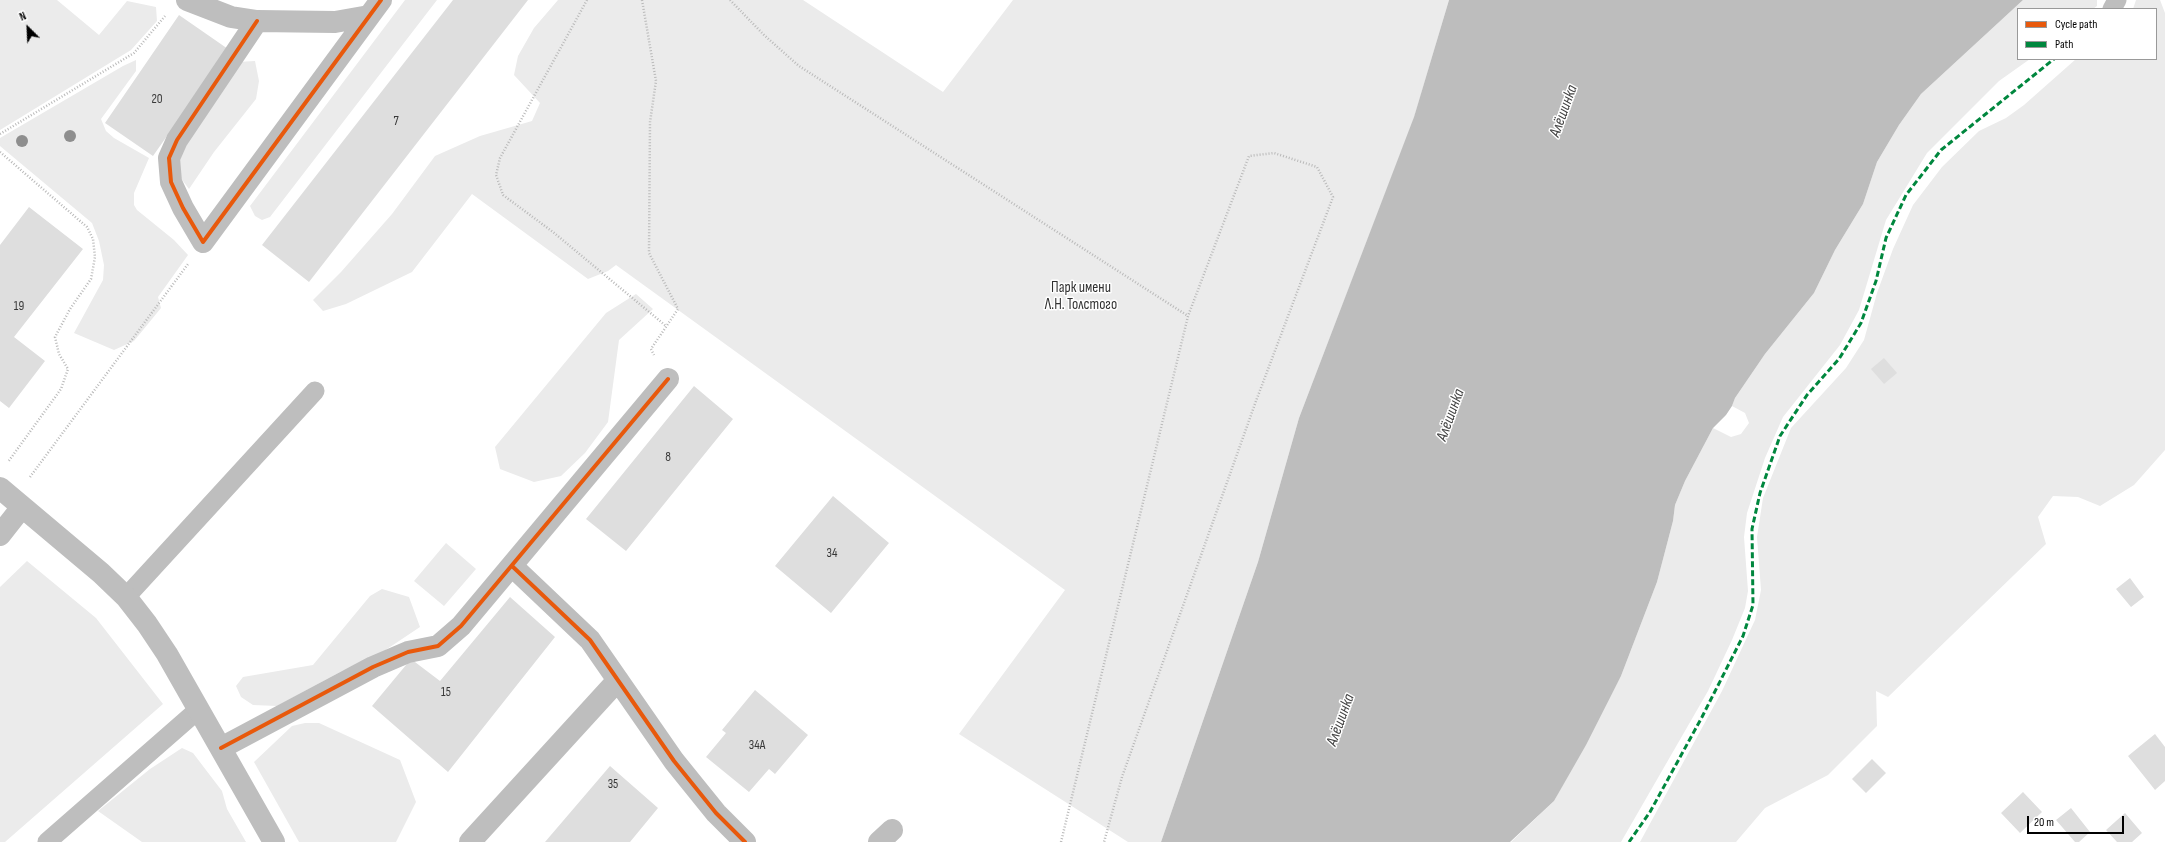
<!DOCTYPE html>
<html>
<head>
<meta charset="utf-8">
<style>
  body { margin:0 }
  #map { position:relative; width:2165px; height:842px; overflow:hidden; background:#fff; font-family:"Sofia Sans Condensed",sans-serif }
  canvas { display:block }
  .legend { position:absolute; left:2017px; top:8px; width:140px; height:52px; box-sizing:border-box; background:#fff; border:1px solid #999; margin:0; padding:5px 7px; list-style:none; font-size:12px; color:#000 }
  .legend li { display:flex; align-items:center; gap:8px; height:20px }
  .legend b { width:20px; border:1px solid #999 }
  .north { position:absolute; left:8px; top:8px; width:40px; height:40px; -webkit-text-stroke:3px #fff; paint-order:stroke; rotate:336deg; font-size:11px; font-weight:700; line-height:16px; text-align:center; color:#000 }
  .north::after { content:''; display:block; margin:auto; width:14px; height:18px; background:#000; clip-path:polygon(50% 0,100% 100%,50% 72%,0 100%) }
  .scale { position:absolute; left:2027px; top:816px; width:97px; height:18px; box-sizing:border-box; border:2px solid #000; border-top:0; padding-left:5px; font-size:12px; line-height:14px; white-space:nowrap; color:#000; -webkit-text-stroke:3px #fff; paint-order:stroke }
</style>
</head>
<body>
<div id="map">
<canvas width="2165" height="842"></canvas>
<ul class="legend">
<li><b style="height:5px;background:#e8590c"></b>Cycle path</li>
<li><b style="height:5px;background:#00873e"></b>Path</li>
</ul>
<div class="north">N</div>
<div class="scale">20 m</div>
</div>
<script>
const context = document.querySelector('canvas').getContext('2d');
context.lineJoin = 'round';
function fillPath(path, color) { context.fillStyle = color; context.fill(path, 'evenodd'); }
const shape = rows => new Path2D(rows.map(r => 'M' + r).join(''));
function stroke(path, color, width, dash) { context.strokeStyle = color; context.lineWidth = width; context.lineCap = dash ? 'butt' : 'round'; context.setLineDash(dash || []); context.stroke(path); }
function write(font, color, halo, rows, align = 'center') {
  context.font = font + ' "Sofia Sans Condensed",sans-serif'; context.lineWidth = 3; context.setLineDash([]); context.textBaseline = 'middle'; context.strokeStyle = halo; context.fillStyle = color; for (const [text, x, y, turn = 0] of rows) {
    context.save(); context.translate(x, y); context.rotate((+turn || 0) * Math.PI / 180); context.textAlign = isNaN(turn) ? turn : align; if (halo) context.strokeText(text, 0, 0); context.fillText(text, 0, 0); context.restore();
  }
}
fillPath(shape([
  [0,0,57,0,99,35,127,1,156,7,157,21,131,50,0,130],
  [405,0,437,0,270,217,262,220,255,216,250,206],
  [558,0,803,0,943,92,1013,0,1449,0,1413,121,1299,418,1258,562,1161,842,1128,842,959,734,1065,590,616,265,608,271,588,279,472,194,412,272,346,304,323,311,313,300,341,272,392,214,435,156,480,136,532,121,540,103,514,75,518,56,534,28],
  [2023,0,2097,0,2097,6,2093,9,2018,9,2018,59,2030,59,1999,81,1927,153,1886,220,1859,310,1840,345,1783,417,1765,458,1747,513,1744,537,1748,591,1745,608,1732,640,1708,691,1621,842,1511,842,1554,801,1621,676,1657,582,1673,521,1675,505,1685,481,1713,428,1731,437,1741,434,1749,423,1745,413,1732,406,1735,398,1765,354,1814,293,1835,250,1863,204,1877,162,1899,125,1921,94],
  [2136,0,2160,0,2165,13,2165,450,2134,485,2100,506,2078,497,2053,496,2038,517,2046,544,1888,697,1876,691,1877,726,1828,775,1765,808,1736,842,1640,842,1722,691,1755,620,1761,590,1757,537,1763,498,1791,428,1846,368,1864,340,1877,293,1893,249,1913,205,1942,167,1979,131,2006,118,2024,105,2076,59,2156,59,2156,9,2133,9],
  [136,60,136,71,101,119,106,131,114,138,149,158,134,193,134,205,137,210,174,240,188,255,158,297,161,308,134,341,114,350,74,333,103,280,104,265,99,241,92,223,0,146,0,138,123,66],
  [255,61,259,81,256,99,214,152,189,189,180,177,179,156,237,62],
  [636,294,653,309,619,340,608,422,585,453,561,476,534,482,500,469,495,447,606,313],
  [446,543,476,569,444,606,414,581],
  [27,561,96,618,163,704,5,842,0,842,0,587],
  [382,589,409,597,420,627,384,651,340,672,277,706,253,705,241,697,236,686,243,677,313,665,370,596],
  [305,723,319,723,400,760,416,802,396,842,299,842,254,762,292,726],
  [182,748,193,753,222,791,227,809,246,842,142,842,98,811,150,769]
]), '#ebebeb');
fillPath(shape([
  [1449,0,2023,0,1921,94,1899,125,1877,162,1863,204,1835,250,1814,293,1765,354,1735,398,1732,406,1726,415,1713,428,1685,481,1675,505,1673,521,1657,582,1621,676,1586,745,1554,801,1510,842,1161,842,1258,562,1299,418,1414,117]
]), '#bdbdbd');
fillPath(shape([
  [453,0,528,0,309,282,262,245],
  [179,15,228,49,153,156,105,123],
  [29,207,83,249,14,337,45,361,9,408,0,401,0,245],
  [1884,358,1897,373,1884,384,1871,369],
  [694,386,733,419,626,551,586,519],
  [833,496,889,543,831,613,775,566],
  [2130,578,2144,597,2131,607,2116,589],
  [510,597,555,637,448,772,372,706,411,659,440,681],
  [755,690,808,735,775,774,769,769,749,792,706,757,726,733,722,730],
  [2155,734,2165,747,2165,781,2155,790,2128,756],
  [1872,759,1886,773,1866,793,1852,779],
  [610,766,658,808,630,842,545,842],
  [2023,792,2042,812,2020,833,2001,813],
  [2071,808,2090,832,2079,842,2075,842,2056,820],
  [2125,813,2142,833,2132,842,2117,842,2106,830]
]), '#dedede');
stroke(shape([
  [587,0,500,158,496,175,503,195,553,232,666,326],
  [642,0,656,81,650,122,649,253,678,309,651,349,654,355],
  [730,0,764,35,799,66,1188,316],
  [0,134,134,53,165,16],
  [0,152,87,227,93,239,95,257,91,279,70,309,55,337,59,354,68,369,61,389,8,462],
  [30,477,188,264],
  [1061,842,1188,316,1249,156,1274,153,1317,167,1333,197,1256,401,1122,777,1104,842]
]), '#b9b9b9', 2.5, [1, 2]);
stroke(shape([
  [2112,9,2117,0],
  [126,597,315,391],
  [47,842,199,709]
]), '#bebebe', 19);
stroke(shape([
  [187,0,231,17,257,21,335,22,369,16],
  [257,21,177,140,169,158,171,182,183,208,203,242,381,0],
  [0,488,101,573,126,597,147,624,167,654,274,842],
  [0,535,22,507],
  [512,566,590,640,674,761,716,813,745,842],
  [221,748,373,667,408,652,438,646,461,626,668,379],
  [470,842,618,680],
  [879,842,892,830]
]), '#bebebe', 22);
stroke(shape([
  [1629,842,1650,812,1702,717,1743,636,1753,605,1752,529,1760,493,1780,436,1807,395,1839,359,1861,323,1876,281,1886,238,1906,195,1941,150,2054,59]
]), '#00873e', 3, [6, 3]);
stroke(shape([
  [257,21,177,140,169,158,171,182,183,208,203,242,381,0],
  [512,566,590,640,674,761,716,813,745,842],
  [221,748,373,667,408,652,438,646,461,626,668,379]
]), '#e8590c', 4);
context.fillStyle = '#8e8e8e';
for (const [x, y] of [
  [70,136],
  [22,141]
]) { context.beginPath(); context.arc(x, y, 6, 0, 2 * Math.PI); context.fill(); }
write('13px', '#383838', null, [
  ["20",157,100],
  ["7",396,122],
  ["19",19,307],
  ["8",668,458],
  ["34",832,554],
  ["15",446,693],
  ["34А",757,746],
  ["35",613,785]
]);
write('15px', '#313131', '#fff', [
  ["Парк имени",1081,288],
  ["Л.Н. Толстого",1081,305]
]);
write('italic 16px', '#424242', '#fff', [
  ["Алёшинка",1564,111,-70],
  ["Алёшинка",1451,415,-70],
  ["Алёшинка",1341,720,-70]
]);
</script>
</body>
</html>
